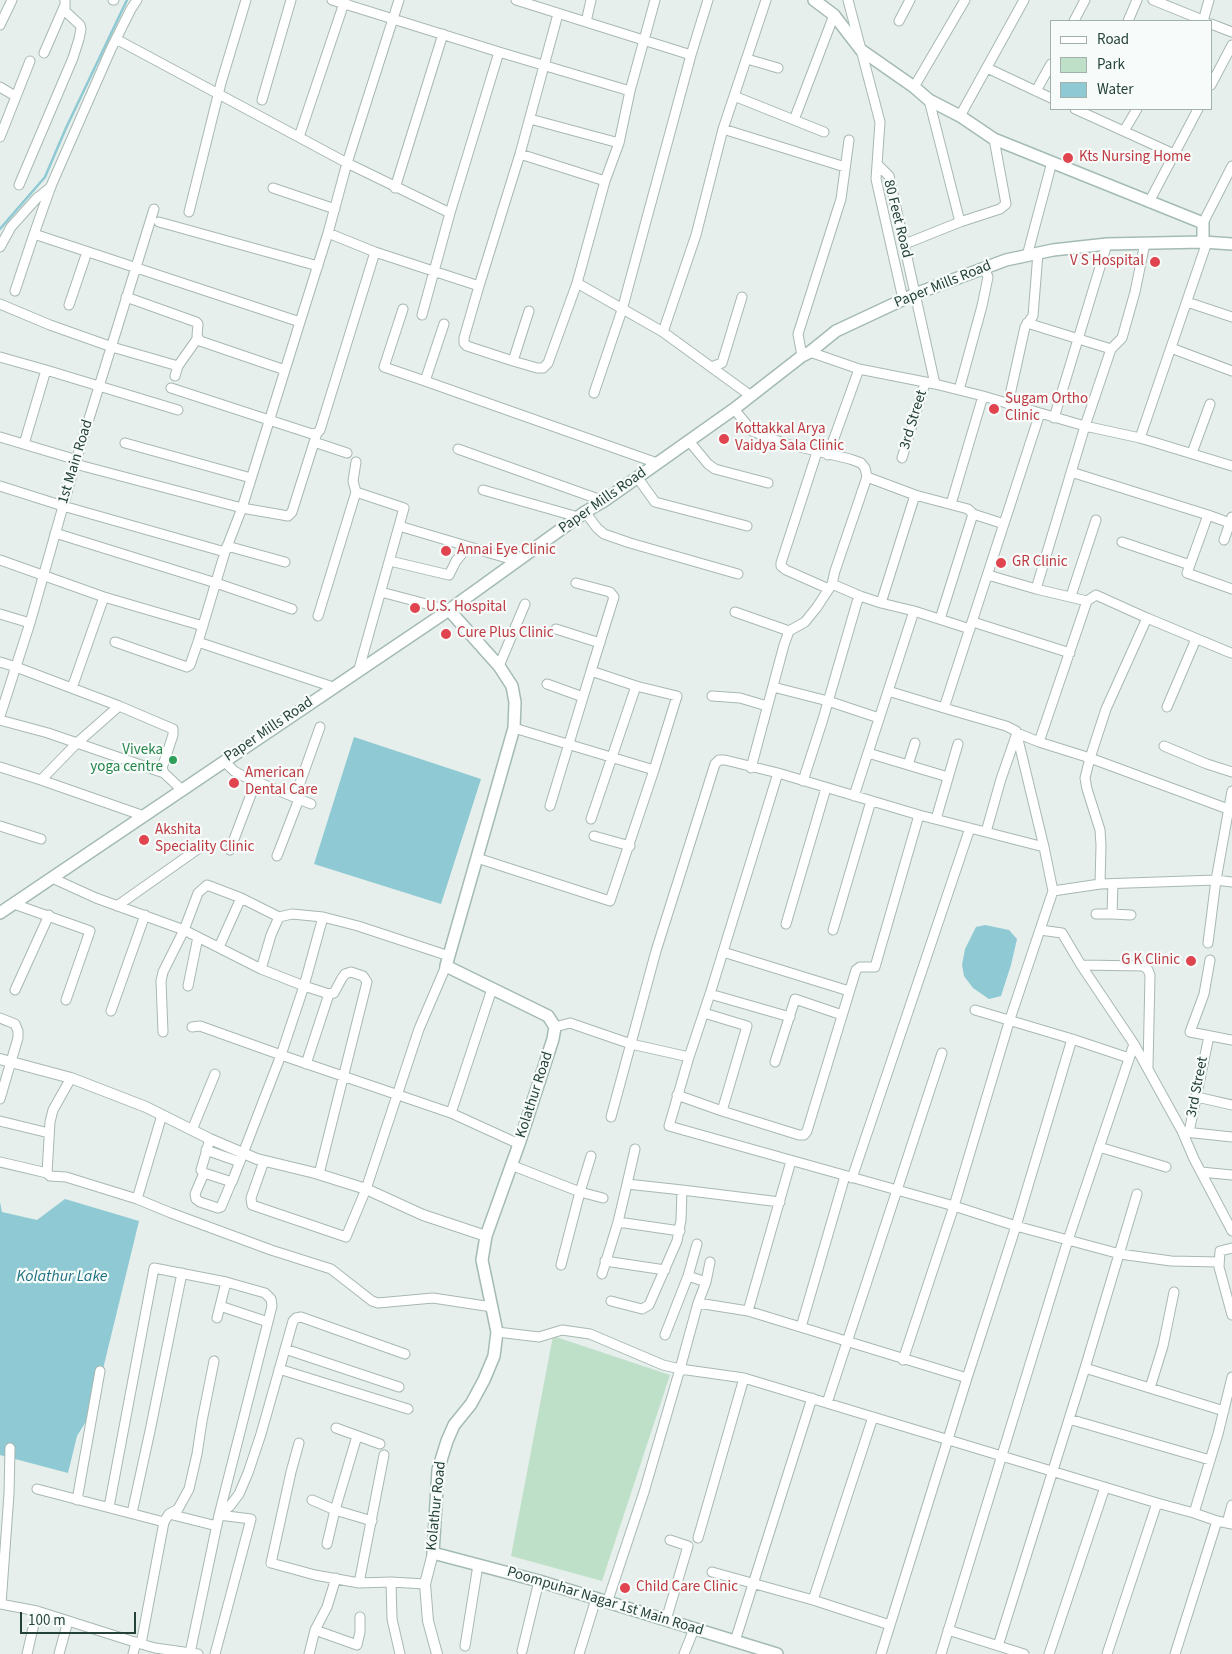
<!DOCTYPE html>
<html>
<head>
<meta charset="utf-8">
<style>
  body { margin:0 }
  #map { position:relative; width:1232px; height:1654px; overflow:hidden; background:#e6efeb; font-family:"Source Sans 3",sans-serif }
  canvas { display:block }
  .legend { position:absolute; left:1050px; top:20px; width:162px; height:90px; box-sizing:border-box; background:#f7fbf9; border:1px solid #a3b1ad; margin:0; padding:6px 9px; list-style:none; font-size:15px; color:#24423a }
  .legend li { display:flex; align-items:center; gap:10px; height:25px }
  .legend b { width:25px; border:1px solid #a3b1ad }
  .scale { position:absolute; left:20px; top:1612px; width:116px; height:22px; box-sizing:border-box; border:2px solid #24423a; border-top:0; padding-left:6px; font-size:15px; line-height:18px; white-space:nowrap; color:#24423a; -webkit-text-stroke:4px #f7fbf9; paint-order:stroke }
</style>
</head>
<body>
<div id="map">
<canvas width="1232" height="1654"></canvas>
<ul class="legend">
<li><b style="height:6px;background:#fff"></b>Road</li>
<li><b style="height:14px;background:#bfe0c8"></b>Park</li>
<li><b style="height:14px;background:#8ec9d4"></b>Water</li>
</ul>
<div class="scale">100 m</div>
</div>
<script>
const context = document.querySelector('canvas').getContext('2d');
context.lineJoin = 'round';
function fillPath(path, color) { context.fillStyle = color; context.fill(path, 'evenodd'); }
const shape = rows => new Path2D(rows.map(r => 'M' + r).join(''));
function stroke(path, color, width, dash) { context.strokeStyle = color; context.lineWidth = width; context.lineCap = dash ? 'butt' : 'round'; context.setLineDash(dash || []); context.stroke(path); }
function write(font, color, halo, rows, align = 'center') {
  context.font = font + ' "Source Sans 3",sans-serif'; context.lineWidth = 4.5; context.setLineDash([]); context.textBaseline = 'middle'; context.strokeStyle = halo; context.fillStyle = color; for (const [text, x, y, turn = 0] of rows) {
    context.save(); context.translate(x, y); context.rotate((+turn || 0) * Math.PI / 180); context.textAlign = isNaN(turn) ? turn : align; if (halo) context.strokeText(text, 0, 0); context.fillText(text, 0, 0); context.restore();
  }
}
fillPath(shape([
  [553,1336,670,1375,602,1581,511,1556]
]), '#bfe0c8');
fillPath(shape([
  [354,737,481,779,441,904,314,864],
  [985,925,1009,930,1017,939,1011,965,1001,996,989,999,973,988,964,976,962,965,965,949,976,927],
  [65,1199,139,1221,93,1410,77,1436,68,1473,0,1455,0,1202,2,1212,37,1220]
]), '#8ec9d4');
stroke(shape([
  [0,229,45,177,66,128,127,0]
]), '#8ec9d4', 2.5);
const minor = shape([
  [113,0,114,0],
  [332,0,499,52,450,213,422,315],
  [516,0,586,22,591,0],
  [848,0,880,122,876,179,903,299],
  [1153,0,1205,21],
  [899,21,910,0],
  [1074,21,1085,0],
  [1128,21,1137,0],
  [1203,21,1209,0],
  [586,22,691,55],
  [1211,24,1232,32],
  [0,25,12,0],
  [116,39,347,163,450,213],
  [499,52,630,91,619,143,605,181,577,283,663,332,751,396],
  [44,53,64,7],
  [747,59,778,68],
  [987,68,1051,98],
  [1211,85,1232,45],
  [0,87,15,96],
  [914,87,965,0],
  [630,91,655,0],
  [1036,91,1051,64],
  [734,96,824,132],
  [262,100,291,0],
  [929,100,960,222],
  [1075,109,1174,154],
  [960,116,1024,0],
  [530,119,619,143],
  [794,120,834,15],
  [723,129,845,167],
  [1124,131,1137,109],
  [0,137,30,61],
  [299,137,345,0],
  [520,154,605,181],
  [878,165,889,176,935,384,983,396,1040,413,944,708,1006,726,1016,731,1044,847,1053,891,1010,1019,954,1206,903,1360],
  [19,185,73,58,79,39,81,29,80,25,65,11,65,0],
  [273,188,335,209],
  [395,188,443,34],
  [1149,202,1198,109],
  [189,212,221,83,246,0],
  [159,222,318,266],
  [1203,223,1232,166],
  [328,233,375,252,479,286,520,154,558,14],
  [34,234,51,186,111,49,131,9,137,0],
  [905,244,960,222,1000,209,1006,204,994,139],
  [0,247,11,227,37,198,51,187],
  [1027,256,1052,162],
  [479,286,464,338,464,343,467,346,513,361,537,368,543,368,548,363,577,283],
  [15,291,34,234,300,322,328,233,347,163,399,0],
  [126,297,196,322,198,324,197,336,200,341,285,370],
  [1187,302,1232,317],
  [0,304,50,325,112,347,178,366,175,376],
  [69,305,87,252],
  [403,309,384,367,425,381],
  [300,322,242,508,225,552,198,642,333,687],
  [1027,323,1111,349],
  [444,324,425,381,657,463],
  [663,332,696,235,723,129,766,0],
  [1171,348,1232,371],
  [810,352,859,369],
  [802,356,798,334,841,199,849,140],
  [0,357,46,370,178,410],
  [513,361,529,311],
  [178,366,197,339],
  [711,367,722,363,742,297],
  [171,388,312,434,317,433,320,430,375,252],
  [959,390,982,306,988,277,984,268],
  [594,393,622,310,691,55,708,0],
  [1008,404,1025,327,1033,316,1038,253],
  [734,409,752,431,783,443,850,459,861,463,865,468,867,477,835,571,832,584,817,607,805,622,789,631,784,645,751,768],
  [1040,413,1085,426,1140,438,1232,466],
  [1054,418,1107,244],
  [0,437,77,460],
  [1140,438,1207,242],
  [689,441,708,464,715,469,768,483],
  [314,442,347,453],
  [125,443,251,478],
  [24,444,46,370],
  [458,449,604,501],
  [817,452,781,563,781,566,786,570,829,589],
  [1192,453,1210,404],
  [828,455,859,369,935,384],
  [902,458,925,383],
  [75,464,242,508,288,516,292,512,317,433],
  [1071,472,1208,515],
  [637,477,655,502,747,526],
  [867,477,915,495,881,603],
  [0,486,63,506,225,552],
  [483,490,578,517],
  [356,492,353,481,356,462],
  [915,495,968,509,973,514,940,619],
  [951,504,983,396],
  [585,512,597,528,604,534,630,543,738,574],
  [973,514,1004,524],
  [1232,517,1230,523,1208,515,1187,573,1232,589],
  [399,526,517,561],
  [55,533,216,583,292,609],
  [1224,540,1230,523],
  [1122,542,1190,565],
  [227,546,285,562],
  [0,560,104,597,203,626],
  [390,561,449,575,456,561,461,555,463,545],
  [988,575,1036,589,1087,601],
  [576,583,610,592,614,597,591,671,636,686,677,696,654,770],
  [1036,589,1085,426,1111,349,1122,338,1135,292,1145,243],
  [381,592,449,610],
  [1071,596,1096,520],
  [914,611,970,629],
  [735,612,789,631],
  [0,614,30,623],
  [318,616,356,492,404,508,359,669],
  [1147,618,1231,653],
  [973,622,1070,653],
  [556,629,600,643],
  [115,642,187,667,190,665,198,642],
  [0,662,16,667,119,706,173,729,173,735,162,768,164,773,182,790],
  [499,666,525,604],
  [547,684,583,697],
  [773,687,828,701,879,718],
  [72,688,104,597],
  [888,691,944,708],
  [712,696,740,698,767,706],
  [1167,707,1196,639],
  [0,716,30,623,75,464,154,209],
  [0,720,48,733,164,773],
  [1164,746,1207,764,1232,772],
  [868,753,948,777],
  [224,761,234,771,243,776,311,804],
  [908,765,915,743],
  [0,767,41,780,144,816],
  [778,773,710,994,689,1057,669,1126,954,1206,1016,1226,1068,1240,1134,1044],
  [41,780,77,743,119,706],
  [803,781,823,719,857,602,860,596,832,584],
  [854,796,914,611,881,603,860,596],
  [295,797,320,727],
  [550,806,591,671],
  [591,819,636,686],
  [936,819,958,744],
  [0,826,41,839],
  [986,832,1001,779,1017,733,1039,742,1090,758,1106,709,1147,618,1096,595,1087,601,1039,742],
  [594,836,630,846],
  [230,850,256,781],
  [277,856,299,799],
  [477,858,610,901,654,770,514,728],
  [52,878,96,898,184,930,261,969],
  [1100,884,1101,845,1100,830,1087,789,1085,778,1090,758,1228,809],
  [1053,891,1100,884,1216,880,1232,791],
  [241,898,279,917],
  [14,904,90,931,66,1000],
  [117,906,202,846],
  [1096,914,1112,914,1113,884],
  [1112,914,1131,915],
  [786,924,826,788],
  [833,930,871,801],
  [1040,930,1062,933,1081,965,1134,1044,1182,1131,1194,1159,1232,1231],
  [1208,943,1216,880,1232,882],
  [723,952,849,991],
  [449,956,358,926,323,917,292,914,279,917,271,935,261,969,304,986,281,1055,451,1113,519,1144],
  [1210,960,1204,994,1190,1032,1232,1040],
  [1081,965,1143,966,1148,970,1150,975,1148,1067],
  [188,986,198,937],
  [15,990,49,915],
  [710,994,790,1017],
  [975,1010,1072,1039],
  [111,1011,145,915],
  [704,1013,747,1026,722,1111],
  [0,1018,15,1024,18,1031,18,1038,0,1099],
  [192,1027,200,1026,281,1055,232,1182,204,1173,201,1170,210,1139],
  [555,1027,570,1023,631,1044,689,1057],
  [163,1032,161,981,163,972,184,930,198,893,207,885,241,898,219,947],
  [775,1062,795,999,842,1015],
  [306,1064,329,994],
  [71,1078,53,1110,50,1122,47,1173,50,1176,66,1177,137,1199,171,1213,271,1250,331,1269,372,1301,378,1303,433,1298,492,1307],
  [677,1095,722,1111,799,1135,804,1135,807,1131,856,970,860,967,875,967,919,815],
  [1197,1097,1232,1105],
  [451,1113,492,989],
  [611,1117,656,951,715,764,719,760,725,760,778,773,919,815,1044,847],
  [0,1121,49,1133],
  [192,1130,215,1074],
  [1185,1132,1232,1137],
  [1189,1132,1209,1036],
  [1099,1147,1166,1167],
  [206,1150,240,1162],
  [264,1161,251,1198,252,1205,346,1237,366,1189,419,1029,446,966],
  [0,1162,47,1173],
  [511,1165,580,1192,603,1198],
  [1201,1172,1232,1175],
  [204,1173,195,1194,196,1199,200,1202,218,1208,221,1207,231,1183],
  [319,1174,367,982,363,976,351,972,345,974,342,978,334,993,329,994,304,986,323,917],
  [852,1178,970,828],
  [627,1184,635,1149],
  [682,1190,780,1202],
  [137,1199,162,1115],
  [618,1222,680,1231],
  [1232,1248,1220,1251,1219,1267,1232,1315],
  [605,1261,665,1270],
  [561,1265,580,1192,591,1156],
  [602,1274,618,1222,627,1184,682,1190,681,1220,677,1241,649,1305,642,1309,611,1301],
  [688,1276,697,1244],
  [698,1303,706,1282,710,1262],
  [220,1306,268,1322],
  [748,1311,791,1161],
  [217,1318,226,1282],
  [801,1327,845,1176],
  [497,1332,539,1337,562,1330,590,1334,663,1365,680,1369,744,1378,1157,1503,1194,1513,1217,1521,1232,1524],
  [665,1335,688,1276,706,1282],
  [285,1349,399,1387],
  [1085,1368,1224,1411],
  [279,1369,408,1409],
  [1150,1388,1163,1346,1174,1292],
  [827,1403,942,1053],
  [1069,1419,1210,1460],
  [336,1428,380,1444],
  [299,1443,291,1472,271,1563,315,1575,359,1583,391,1582,425,1584],
  [37,1489,164,1522],
  [77,1500,100,1371],
  [312,1500,335,1510,372,1521],
  [109,1507,154,1268,226,1282,265,1293,271,1299,272,1306,219,1515,190,1653],
  [132,1513,150,1431,182,1273],
  [1194,1513,1218,1434,1232,1377],
  [169,1514,217,1526],
  [219,1515,230,1506,239,1494,248,1473,261,1434,293,1321,296,1318,301,1317,405,1354],
  [1227,1523,1232,1505],
  [698,1538,744,1378],
  [327,1544,335,1510,357,1436],
  [712,1572,813,1600,890,1625],
  [391,1582,392,1619,400,1654],
  [359,1583,384,1455],
  [813,1600,873,1417],
  [607,1603,644,1492,680,1369,698,1303,748,1311,967,1378],
  [0,1604,37,1611,141,1644],
  [1,1604,9,1494,10,1448],
  [666,1620,688,1546,670,1540],
  [315,1630,357,1645,360,1632,360,1617],
  [948,1630,1024,1654],
  [735,1641,812,1398],
  [465,1646,478,1565],
  [998,1646,1085,1368,1137,1194],
  [522,1651,539,1581],
  [27,1654,37,1611],
  [59,1654,68,1621],
  [133,1654,136,1642],
  [198,1654,155,1648,141,1644,164,1522,169,1514,178,1509,189,1489,197,1454,202,1421,214,1361],
  [215,1654,251,1519,219,1515],
  [309,1654,315,1630,327,1607,336,1578],
  [579,1654,596,1599],
  [684,1654,694,1629],
  [881,1654,967,1378,1016,1226,1072,1039,1129,1058],
  [941,1654,1068,1240,1120,1254,1171,1261,1219,1262],
  [1049,1654,1105,1487],
  [1107,1654,1157,1503],
  [1175,1654,1217,1521]
]);
const tertiary = shape([
  [0,1059,71,1078,146,1107,210,1139,257,1159,315,1173,366,1189,423,1215,486,1236],
  [433,1553,425,1584,428,1621,437,1654]
]);
const secondary = shape([
  [814,0,834,15,861,50,914,87,929,100,960,116,994,139,1203,223,1203,242],
  [449,610,499,666,512,686,515,702,514,728,446,966,548,1016,555,1027,553,1039,519,1144,486,1236,482,1260,497,1332,494,1356,484,1380,471,1404,454,1425,447,1441,438,1470,433,1553,539,1581,777,1654],
  [0,913,449,610,585,512,604,501,734,409,802,356,810,352,836,331,915,294,1006,260,1053,250,1107,244,1203,242,1232,244]
]);
stroke(minor, '#a8b8b2', 11);
stroke(tertiary, '#a8b8b2', 12);
stroke(secondary, '#a4bbb3', 14);
stroke(minor, '#fff', 9);
stroke(tertiary, '#fff', 10);
stroke(secondary, '#fff', 11);
for (const [x, y, r, color] of [
  [1068,158,6,"#e0444e"],
  [1155,262,6,"#e0444e"],
  [994,409,6,"#e0444e"],
  [724,439,6,"#e0444e"],
  [446,551,6,"#e0444e"],
  [1001,563,6,"#e0444e"],
  [415,608,6,"#e0444e"],
  [446,634,6,"#e0444e"],
  [173,760,5,"#2e9e5b"],
  [234,783,6,"#e0444e"],
  [144,840,6,"#e0444e"],
  [1191,961,6,"#e0444e"],
  [625,1588,6,"#e0444e"]
]) { const dot = new Path2D(); dot.arc(x, y, r, 0, 2 * Math.PI); context.fillStyle = color; context.fill(dot); stroke(dot, '#f7fbf9', 2); }
write('15px', '#be3a42', '#f7fbf9', [
  ["Kts Nursing Home",1079,158],
  ["V S Hospital",1144,262,"right"],
  ["Sugam Ortho",1005,400],
  ["Clinic",1005,417],
  ["Kottakkal Arya",735,430],
  ["Vaidya Sala Clinic",735,447],
  ["Annai Eye Clinic",457,551],
  ["GR Clinic",1012,563],
  ["U.S. Hospital",426,608],
  ["Cure Plus Clinic",457,634],
  ["American",245,774],
  ["Dental Care",245,791],
  ["Akshita",155,831],
  ["Speciality Clinic",155,848],
  ["G K Clinic",1180,961,"right"],
  ["Child Care Clinic",636,1588]
], 'left');
write('15px', '#24423a', '#f7fbf9', [
  ["80 Feet Road",897,219,76],
  ["Paper Mills Road",943,285,-22],
  ["3rd Street",914,420,-73],
  ["1st Main Road",76,462,-73],
  ["Paper Mills Road",603,501,-35],
  ["Paper Mills Road",269,730,-34],
  ["3rd Street",1198,1087,-79],
  ["Kolathur Road",535,1095,-72],
  ["Kolathur Road",437,1506,-84],
  ["Poompuhar Nagar 1st Main Road",605,1602,17]
]);
write('15px', '#27864d', '#f7fbf9', [
  ["Viveka",163,751],
  ["yoga centre",163,768]
], 'right');
write('italic 16px', '#1c6f80', '#f7fbf9', [
  ["Kolathur Lake",62,1277]
]);
</script>
</body>
</html>
